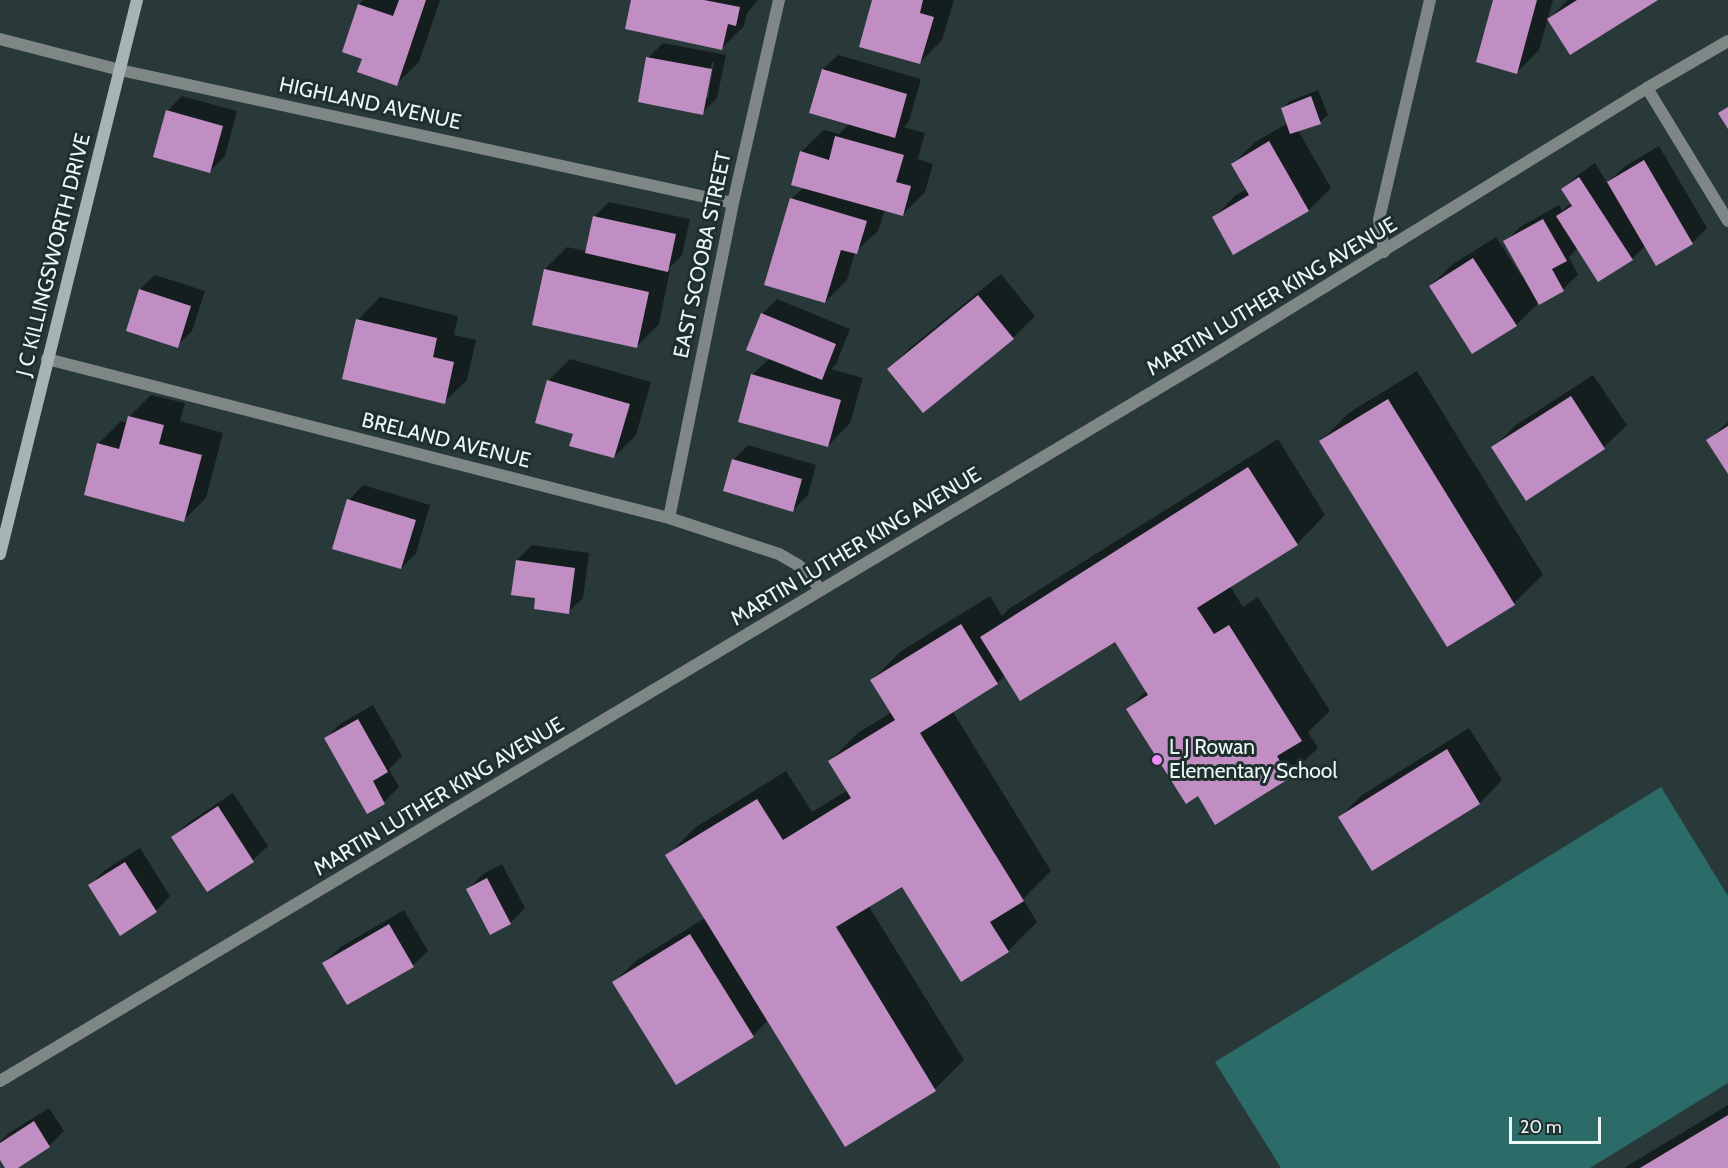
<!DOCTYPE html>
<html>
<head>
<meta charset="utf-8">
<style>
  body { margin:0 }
  #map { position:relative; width:1728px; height:1168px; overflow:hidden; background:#293939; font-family:Cabin,sans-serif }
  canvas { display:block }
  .scale { position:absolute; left:1509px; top:1117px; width:92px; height:27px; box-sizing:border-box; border:3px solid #ecf6f5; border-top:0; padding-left:8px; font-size:18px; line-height:21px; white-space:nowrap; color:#ecf6f5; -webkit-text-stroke:4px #1f2f2e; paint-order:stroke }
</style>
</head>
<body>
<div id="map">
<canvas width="1728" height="1168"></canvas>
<div class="scale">20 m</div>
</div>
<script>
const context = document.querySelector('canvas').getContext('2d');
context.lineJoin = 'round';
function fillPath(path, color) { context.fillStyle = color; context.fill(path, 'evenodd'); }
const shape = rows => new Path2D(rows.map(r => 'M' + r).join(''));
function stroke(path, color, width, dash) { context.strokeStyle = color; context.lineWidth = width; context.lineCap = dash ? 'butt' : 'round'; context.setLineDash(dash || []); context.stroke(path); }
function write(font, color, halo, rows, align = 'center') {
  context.font = font + ' Cabin,sans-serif'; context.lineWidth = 6; context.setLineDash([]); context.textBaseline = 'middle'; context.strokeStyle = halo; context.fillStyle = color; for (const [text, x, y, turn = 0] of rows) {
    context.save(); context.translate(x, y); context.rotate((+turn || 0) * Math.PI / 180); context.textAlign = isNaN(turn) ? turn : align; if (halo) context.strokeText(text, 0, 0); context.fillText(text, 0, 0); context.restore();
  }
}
fillPath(shape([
  [1661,787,1728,896,1728,1083,1590,1168,1281,1168,1215,1062]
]), '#2b6c69');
fillPath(shape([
  [364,0,440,0,419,62,396,84,364,58,343,52,359,4],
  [633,0,758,0,747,13,744,26,722,48],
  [874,0,954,0,942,40,920,62],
  [1495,0,1553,0,1539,50,1517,72],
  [1568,0,1655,0,1549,19],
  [663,43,726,55,717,98,702,113,648,58],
  [712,62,714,62,708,98,705,98],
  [838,55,921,79,909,121,904,127,925,133,918,159,933,164,925,192,902,215,885,210,878,231,855,252,847,280,825,302,791,199,804,187,801,152,824,130,839,134,850,123,823,69],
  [1318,90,1328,115,1320,122,1298,130,1331,188,1309,210,1234,253,1214,217,1236,195,1247,189,1233,164,1255,142,1288,123,1282,108,1290,101],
  [182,96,237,111,225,156,210,171,167,111],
  [1659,146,1707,228,1692,243,1657,264,1646,245,1632,259,1578,248,1569,257,1578,275,1563,289,1539,302,1516,325,1430,286,1453,264,1496,237,1522,277,1524,276,1505,242,1520,227,1559,205,1562,211,1571,203,1563,189,1578,175,1595,163,1607,183,1624,167],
  [609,202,690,219,682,255,668,269,670,270,659,324,637,346,545,269,567,247,587,251,594,217],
  [1001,274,1035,316,1013,338,889,369,911,347],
  [155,275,205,291,192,331,177,346,128,330,140,289],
  [380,297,458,316,454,335,476,340,467,380,444,402,358,320],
  [777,299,850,329,836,364,831,369,863,378,850,423,828,446,752,375,770,358,762,314],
  [570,359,651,382,636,435,614,457,574,433,548,381],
  [1417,371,1543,575,1514,603,1447,645,1321,441,1350,412],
  [1593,375,1627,425,1604,447,1527,498,1493,448,1516,425],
  [151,395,185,403,180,421,223,433,206,498,184,520,98,444,121,421,127,423,129,417],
  [1728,422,1728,471,1708,440],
  [1278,439,1325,515,1297,544,1230,586,1243,607,1258,597,1330,711,1308,732,1318,748,1289,776,1216,822,1198,794,1128,709,1147,690,1115,640,1006,675,997,683,953,712,1051,871,1023,899,1037,922,1008,951,902,885,868,905,964,1060,935,1089,845,1145,768,1020,753,1036,614,982,637,960,705,918,667,856,696,827,786,771,812,812,848,790,830,761,859,732,892,712,872,680,901,651,990,596,1002,616,1010,608],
  [748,445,816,465,808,495,793,510,725,490,734,459],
  [363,485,430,505,416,553,401,568,349,500],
  [532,545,589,553,583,598,568,612,536,597,517,560],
  [373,705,402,756,389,769,399,787,384,802,368,812,325,739,340,724],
  [1469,728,1502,780,1480,803,1373,869,1340,817,1362,795],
  [233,793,268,846,253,860,207,890,173,837,188,823],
  [140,848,170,896,156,911,90,885,105,870],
  [502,864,525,908,510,923,491,933,468,889,483,874],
  [404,910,428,951,413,965,324,963,339,948],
  [1728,1105,1728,1168,1624,1168],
  [49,1108,64,1131,49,1146,15,1168,7,1168,0,1157,0,1142,9,1133]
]), '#0007');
fillPath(shape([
  [399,0,426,0,397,86,357,72,362,59,342,52,358,4,393,16],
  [631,0,704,0,740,7,736,26,728,24,722,50,625,29],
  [872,0,923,0,920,13,934,17,920,64,859,47],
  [1493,0,1537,0,1517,74,1476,62],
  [1577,0,1658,0,1570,55,1547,19],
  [646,57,712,69,703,115,638,102],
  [822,69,907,94,895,138,809,113],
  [1311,96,1321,124,1290,134,1281,108],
  [1728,107,1728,129,1718,113],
  [166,110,223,126,210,173,153,157],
  [835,136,904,155,896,182,911,186,903,216,791,185,800,151,829,160],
  [1269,141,1309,211,1233,255,1212,217,1249,195,1231,164],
  [1644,160,1693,244,1656,266,1607,182],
  [1579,177,1633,260,1598,282,1556,216,1572,206,1561,189],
  [790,198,867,221,857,254,841,250,825,303,764,285],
  [593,216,676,234,668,272,585,253],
  [1543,219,1567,261,1552,269,1564,291,1539,305,1503,241],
  [1473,258,1517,326,1472,354,1429,286],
  [544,269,649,292,637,348,532,325],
  [139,289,191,306,178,348,126,331],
  [978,295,1014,339,923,413,887,369],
  [761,313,836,344,822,380,746,350],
  [356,319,437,338,433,357,454,362,445,404,342,379],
  [751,374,841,400,828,447,738,422],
  [547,380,630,404,614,458,569,446,573,434,535,423],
  [1571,396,1605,449,1526,501,1491,447],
  [1388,399,1515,605,1447,647,1319,441],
  [128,416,164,425,159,444,202,455,184,522,84,495,97,443,119,449],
  [1728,426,1728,474,1706,440],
  [732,459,802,479,793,512,723,491],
  [1248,467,1298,545,1197,608,1214,634,1229,625,1302,741,1277,756,1290,778,1215,825,1198,796,1186,804,1126,709,1148,695,1115,642,1020,701,980,637],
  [347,499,416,520,401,569,332,549],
  [516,560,575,568,569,614,534,609,535,598,511,595],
  [961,624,998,684,920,733,1024,901,990,922,1009,952,961,982,902,887,836,927,936,1091,845,1147,665,855,757,799,783,840,851,798,828,761,895,720,870,680],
  [358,719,388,772,373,781,385,804,367,814,324,738],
  [1447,749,1480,804,1372,871,1338,817],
  [218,806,254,862,207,892,171,837],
  [125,862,157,912,120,936,88,885],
  [487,878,511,924,490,935,466,889],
  [389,924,414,967,347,1005,322,963],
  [690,934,754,1037,676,1085,612,982],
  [1728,1115,1728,1168,1640,1168],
  [34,1121,50,1147,18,1168,5,1168,0,1160,0,1143]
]), '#c18ec4');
stroke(shape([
  [0,39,120,70,733,203],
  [1647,88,1728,221],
  [1384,252,1379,219,1430,0],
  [47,359,669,518,779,554,798,565,811,577,820,590],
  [669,518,733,203,779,0]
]), '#7e8786', 12);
stroke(shape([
  [0,1081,1214,355,1647,88,1728,41]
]), '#7e8786', 12);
stroke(shape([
  [0,554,137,0]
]), '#a7b4b3', 12);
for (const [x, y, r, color] of [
  [1157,760,6,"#ef8bf7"]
]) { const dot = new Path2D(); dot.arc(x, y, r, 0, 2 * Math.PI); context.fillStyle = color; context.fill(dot); stroke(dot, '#1f2f2e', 2); }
write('21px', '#ecf6f5', '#1f2f2e', [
  ["HIGHLAND AVENUE",370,104,12],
  ["J C KILLINGSWORTH DRIVE",54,255,-76],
  ["EAST SCOOBA STREET",703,255,-78],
  ["MARTIN LUTHER KING AVENUE",1272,297,-31],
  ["BRELAND AVENUE",446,441,14],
  ["MARTIN LUTHER KING AVENUE",856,547,-31],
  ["MARTIN LUTHER KING AVENUE",439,797,-31]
]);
write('21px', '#ecf6f5', '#1f2f2e', [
  ["L J Rowan",1169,748],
  ["Elementary School",1169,772]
], 'left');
</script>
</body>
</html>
